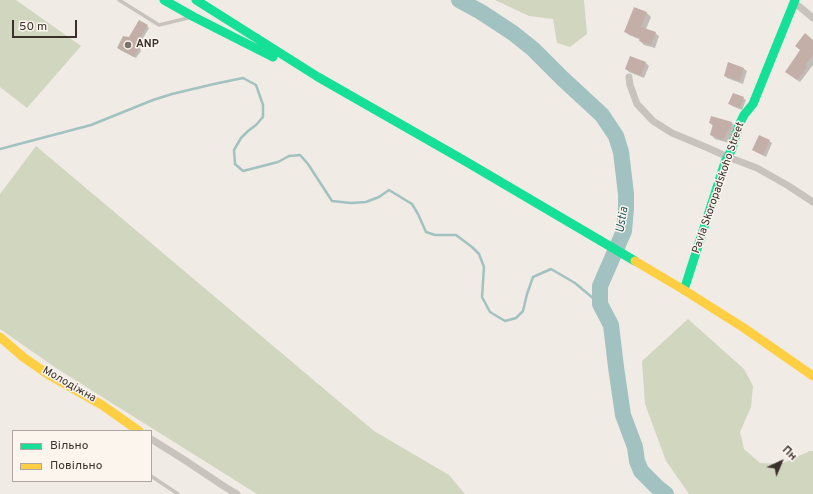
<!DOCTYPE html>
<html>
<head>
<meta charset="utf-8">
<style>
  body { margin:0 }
  #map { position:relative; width:813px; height:494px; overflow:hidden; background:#f0ebe5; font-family:Overpass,sans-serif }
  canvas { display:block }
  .legend { position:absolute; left:12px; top:430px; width:140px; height:52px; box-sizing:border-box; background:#fbf5ee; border:1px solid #aea6a0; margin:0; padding:5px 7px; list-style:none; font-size:12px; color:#3b302b }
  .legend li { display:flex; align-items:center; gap:8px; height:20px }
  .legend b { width:20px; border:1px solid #aea6a0 }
  .north { position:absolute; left:761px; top:442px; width:40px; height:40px; -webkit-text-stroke:3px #fbf5ee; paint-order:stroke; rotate:44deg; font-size:11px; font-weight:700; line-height:16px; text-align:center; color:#3b302b }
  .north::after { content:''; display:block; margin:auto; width:14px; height:18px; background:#3b302b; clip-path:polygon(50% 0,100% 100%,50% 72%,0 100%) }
  .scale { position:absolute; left:12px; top:20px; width:65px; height:18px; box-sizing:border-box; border:2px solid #3b302b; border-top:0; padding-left:5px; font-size:12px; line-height:14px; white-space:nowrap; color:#3b302b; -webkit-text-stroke:3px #fbf5ee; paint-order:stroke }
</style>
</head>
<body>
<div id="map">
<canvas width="813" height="494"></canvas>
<ul class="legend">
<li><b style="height:5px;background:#16e098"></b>Вільно</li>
<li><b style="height:5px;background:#ffcf43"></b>Повільно</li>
</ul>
<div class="north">Пн</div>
<div class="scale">50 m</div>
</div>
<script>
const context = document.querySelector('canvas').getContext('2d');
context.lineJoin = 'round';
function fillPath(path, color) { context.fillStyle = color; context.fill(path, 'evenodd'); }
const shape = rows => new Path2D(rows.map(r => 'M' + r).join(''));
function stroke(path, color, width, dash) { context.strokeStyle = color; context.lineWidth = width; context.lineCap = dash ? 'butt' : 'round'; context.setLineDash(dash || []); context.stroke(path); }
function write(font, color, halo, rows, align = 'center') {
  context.font = font + ' Overpass,sans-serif'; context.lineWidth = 3; context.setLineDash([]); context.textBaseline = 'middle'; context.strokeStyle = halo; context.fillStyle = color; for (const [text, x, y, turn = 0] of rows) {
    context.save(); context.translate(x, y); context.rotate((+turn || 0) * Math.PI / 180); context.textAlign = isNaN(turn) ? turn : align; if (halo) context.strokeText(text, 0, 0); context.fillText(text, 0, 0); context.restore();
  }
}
fillPath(shape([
  [0,0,16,0,81,46,27,108,0,87],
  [495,0,584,0,587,34,570,47,557,43,553,19,529,16],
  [36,146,374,431,449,475,465,494,257,494,56,368,0,329,0,194],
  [688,319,744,369,753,386,751,407,740,432,744,449,760,463,781,464,810,451,813,451,813,494,689,494,666,461,645,404,642,361]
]), '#d1d6bf');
fillPath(shape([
  [635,8,647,13,651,17,646,29,655,33,659,36,655,48,644,45,640,41,641,40,629,35,625,32],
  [147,26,149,28,139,45,141,51,136,58,120,50],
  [813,41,813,65,800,82,789,74],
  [630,57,646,63,649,66,644,78,629,72,626,69],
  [729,63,744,69,747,71,743,84,727,78,725,76],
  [743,98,746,100,742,110,732,106,730,104],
  [710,123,732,123,736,127,729,143,715,139,711,135,713,126],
  [769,141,772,143,766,157,756,152,753,150]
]), '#0003');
stroke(shape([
  [0,149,91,125,153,100,172,94,214,84,243,78,256,85,263,105,263,117,256,125,248,131,241,138,234,150,235,164,243,171,278,162,289,156,300,155,308,164,332,201,351,203,366,202,379,197,389,190,412,204,418,214,426,232,435,235,456,235,472,247,479,254,484,267,482,297,490,312,505,321,516,318,523,311,527,294,533,277,551,269,575,283,600,304]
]), '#a1c2c1', 2.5);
stroke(shape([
  [459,0,481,12,513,33,533,49,563,79,602,115,616,136,621,152,626,194,626,208,624,231,600,286,600,304,611,325,616,367,623,415,635,447,637,461,641,471,657,487,666,494]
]), '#a1c2c1', 16);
fillPath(shape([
  [634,7,647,12,641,27,656,32,651,45,639,41,640,38,624,32],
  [139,20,148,25,137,42,139,48,134,57,117,48,123,36,129,37],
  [805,33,813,40,813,55,805,65,807,67,797,80,785,72,800,50,795,46],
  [630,56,646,62,641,76,625,69],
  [728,62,744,68,740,81,724,76],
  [733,93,744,97,740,108,728,104],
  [711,116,732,122,730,130,728,129,724,140,710,135,713,124,709,123],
  [759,135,770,140,763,155,752,150]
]), '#c3afa7');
stroke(shape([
  [119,0,159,25,188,18],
  [151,476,178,494]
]), '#c9c3be', 3.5);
stroke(shape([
  [794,4,800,7,813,18],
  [629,77,630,85,637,104,653,121,672,133,708,148,728,157,757,168,787,185,813,202],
  [151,439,183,459,225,487,237,494]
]), '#c9c3be', 7);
stroke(shape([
  [164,0,194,17,273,57],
  [196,0,318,77,465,161,635,261],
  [684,290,725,162,732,149,739,125,744,115,753,104,795,0]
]), '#16e098', 9);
stroke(shape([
  [635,261,684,290,744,328,813,376],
  [0,337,23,357,49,375,102,405,139,431]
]), '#ffcf43', 9);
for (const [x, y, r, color] of [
  [128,45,4,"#7a716c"]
]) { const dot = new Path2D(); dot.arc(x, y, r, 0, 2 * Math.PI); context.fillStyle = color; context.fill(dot); stroke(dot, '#fbf5ee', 1.5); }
write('bold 11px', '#3b302b', '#fbf5ee', [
  ["ANP",136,45]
], 'left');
write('11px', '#3b302b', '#fbf5ee', [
  ["Pavla Skoropadskoho Street",719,188,-71],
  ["Молодіжна",69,385,30]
]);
write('italic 12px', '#1f5a5e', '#fbf5ee', [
  ["Ustia",623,220,-81]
]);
</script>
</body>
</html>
